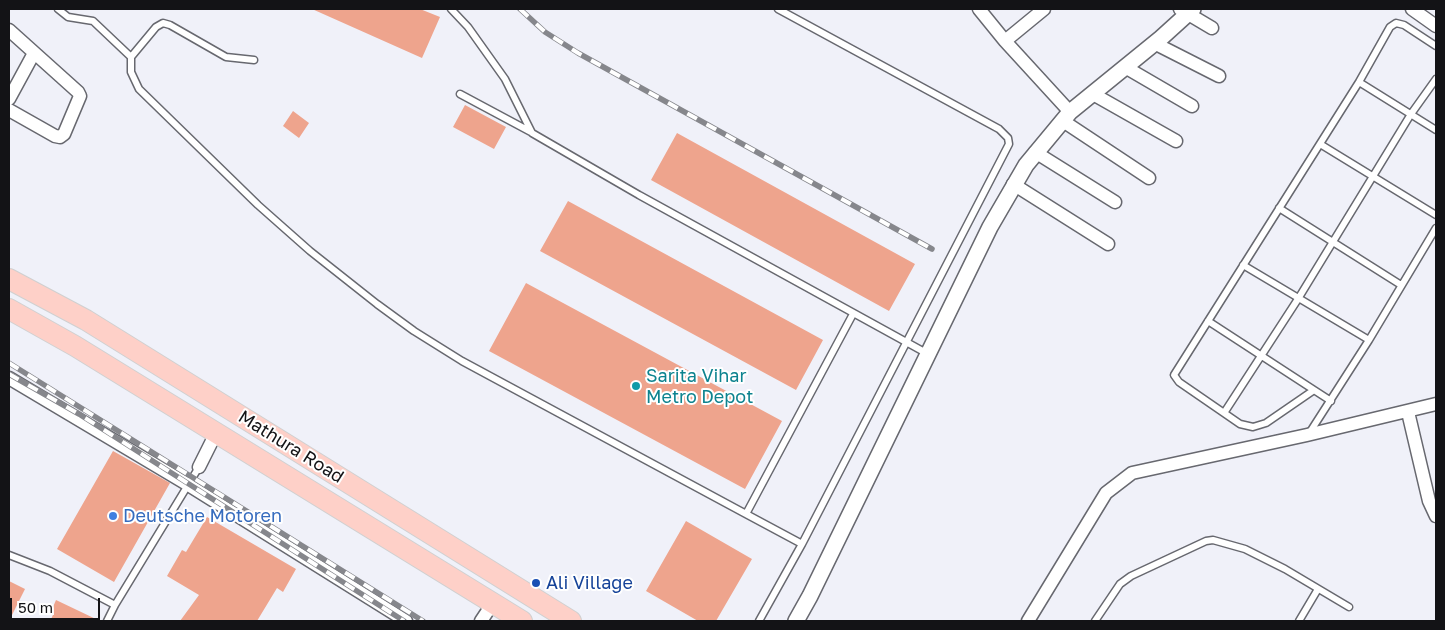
<!DOCTYPE html>
<html>
<head>
<meta charset="utf-8">
<style>
  body { margin:0 }
  #map { position:relative; width:1445px; height:630px; overflow:hidden; background:#f0f1f9; font-family:"Golos Text",sans-serif }
  canvas { display:block }
  .frame { position:absolute; inset:0; border:10px solid #131316; pointer-events:none }
  .scale { position:absolute; left:10px; top:598px; width:90px; height:22px; box-sizing:border-box; border:2px solid #131316; border-top:0; padding-left:6px; font-size:15px; line-height:18px; white-space:nowrap; color:#131316; -webkit-text-stroke:4px #fff; paint-order:stroke }
</style>
</head>
<body>
<div id="map">
<canvas width="1445" height="630"></canvas>
<div class="frame"></div>
<div class="scale">50 m</div>
</div>
<script>
const context = document.querySelector('canvas').getContext('2d');
context.lineJoin = 'round';
function fillPath(path, color) { context.fillStyle = color; context.fill(path, 'evenodd'); }
const shape = rows => new Path2D(rows.map(r => 'M' + r).join(''));
function stroke(path, color, width, dash) { context.strokeStyle = color; context.lineWidth = width; context.lineCap = dash ? 'butt' : 'round'; context.setLineDash(dash || []); context.stroke(path); }
function write(font, color, halo, rows, align = 'center') {
  context.font = font + ' "Golos Text",sans-serif'; context.lineWidth = 4; context.setLineDash([]); context.textBaseline = 'middle'; context.strokeStyle = halo; context.fillStyle = color; for (const [text, x, y, turn = 0] of rows) {
    context.save(); context.translate(x, y); context.rotate((+turn || 0) * Math.PI / 180); context.textAlign = isNaN(turn) ? turn : align; if (halo) context.strokeText(text, 0, 0); context.fillText(text, 0, 0); context.restore();
  }
}
fillPath(shape([
  [312,9,420,9,440,17,422,58],
  [465,105,506,127,494,149,453,127],
  [293,111,309,123,299,138,283,126],
  [677,133,915,264,889,311,651,180],
  [568,201,823,340,796,390,540,251],
  [526,283,782,421,745,489,489,351],
  [113,451,170,483,114,582,57,549],
  [207,517,296,569,283,592,277,588,257,621,180,621,199,595,167,576,182,550,186,552],
  [686,521,752,559,716,621,698,621,646,591],
  [9,581,25,589,9,621],
  [56,600,100,621,50,621,53,615,50,614]
]), '#eea48d');
const service = shape([
  [58,9,68,17,93,21,131,57,131,72,139,89,258,205,310,251,377,304,414,331,462,361,746,514],
  [451,9,468,27,505,79,532,133,639,195,928,354],
  [131,57,156,27,163,23,170,25,226,57,254,60],
  [1359,82,1436,130],
  [460,94,531,132],
  [1320,144,1436,215],
  [1279,208,1401,285],
  [1243,265,1369,340],
  [1208,321,1314,390],
  [1331,401,1314,390,1266,423,1253,427,1240,424,1179,382,1174,375,1359,82,1390,27,1396,23,1404,25,1436,46],
  [1224,413,1298,299,1411,114,1436,79],
  [1310,432,1369,340,1436,228],
  [802,544,746,514,853,314],
  [9,555,50,571,115,605,199,467],
  [107,621,115,605],
  [759,621,802,544,1009,144,1008,138,999,129,778,9],
  [1095,621,1120,584,1131,576,1206,541,1213,540,1245,549,1285,569,1349,607],
  [1299,621,1318,589]
]);
const minor = shape([
  [979,9,1005,41,1070,112],
  [1180,9,1212,28],
  [1412,9,1436,26],
  [9,30,78,92,80,96,64,134,60,137,55,136,9,110],
  [1005,41,1044,9],
  [1154,43,1219,76],
  [1125,67,1192,106],
  [1093,94,1176,141],
  [9,99,34,53],
  [1063,121,1149,178],
  [1035,152,1115,202],
  [1013,184,1108,244],
  [9,378,187,484,406,621],
  [1408,412,1429,501,1436,516],
  [199,467,216,433],
  [481,621,493,603],
  [1028,621,1106,493,1132,473,1307,435,1436,404]
]);
const tertiary = shape([
  [796,621,810,596,990,227,1026,165,1070,112,1161,38,1193,9]
]);
const trunk = shape([
  [9,279,86,320,571,621],
  [9,309,75,346,522,621]
]);
stroke(service, '#67686f', 9);
stroke(minor, '#67686f', 15);
stroke(tertiary, '#67686f', 18);
stroke(trunk, '#d0d0d0', 22);
stroke(service, '#fff', 6);
stroke(minor, '#fff', 12);
stroke(tertiary, '#fff', 15);
stroke(trunk, '#fed0c8', 20);
const rail = shape([
  [520,9,545,32,578,53,932,249],
  [9,363,423,621],
  [9,374,79,414,404,621]
]);
stroke(rail, '#86878c', 5.5);
stroke(rail, '#fff', 4, [11]);
for (const [x, y, r, color] of [
  [636,386,5,"#0f9aa8"],
  [113,516,5,"#3f7fe0"],
  [536,583,5,"#1a4fb4"]
]) { const dot = new Path2D(); dot.arc(x, y, r, 0, 2 * Math.PI); context.fillStyle = color; context.fill(dot); stroke(dot, '#fff', 2); }
write('18px', '#0d838f', '#fff', [
  ["Sarita Vihar",646,376],
  ["Metro Depot",646,397]
], 'left');
write('18px', '#131316', '#fff', [
  ["Mathura Road",291,447,32]
]);
write('18px', '#366cbe', '#fff', [
  ["Deutsche Motoren",123,516]
], 'left');
write('18px', '#164399', '#fff', [
  ["Ali Village",546,583]
], 'left');
</script>
</body>
</html>
